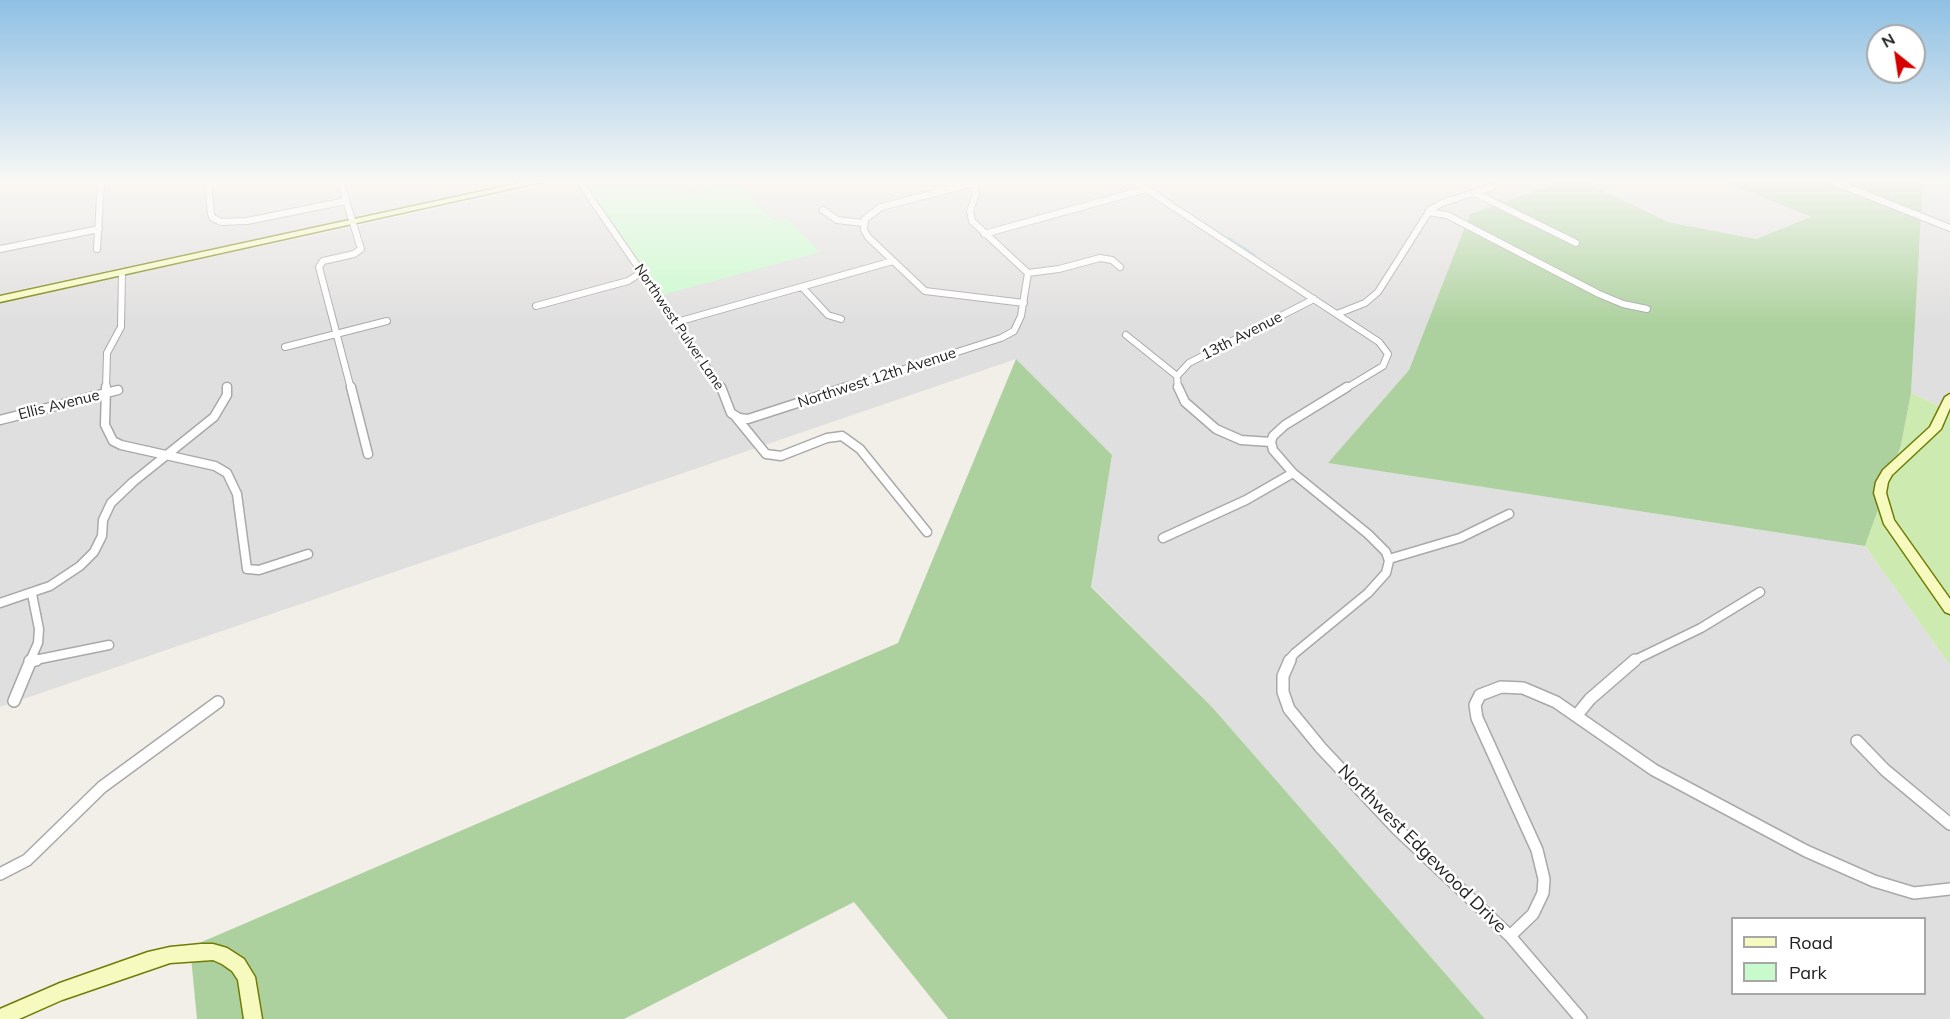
<!DOCTYPE html>
<html>
<head>
<meta charset="utf-8">
<style>
  body { margin:0 }
  #map { position:relative; width:1950px; height:1019px; overflow:hidden; background:#f2efe9; font-family:Mulish,sans-serif }
  canvas { display:block }
  .legend { position:absolute; left:1731px; top:917px; width:195px; height:78px; box-sizing:border-box; background:#fff; border:2px solid #a7a7a7; margin:0; padding:8px 10px; list-style:none; font-size:18px; color:#222 }
  .legend li { display:flex; align-items:center; gap:12px; height:30px }
  .legend b { width:30px; border:2px solid #a7a7a7 }
  .north { position:absolute; left:1866px; top:24px; width:60px; height:60px; box-sizing:border-box; background:#fff; border:2px solid #a7a7a7; border-radius:50%; rotate:330deg; font-size:16px; font-weight:700; line-height:24px; text-align:center; color:#222 }
  .north::after { content:''; display:block; margin:auto; width:21px; height:27px; background:#d40000; clip-path:polygon(50% 0,100% 100%,50% 72%,0 100%) }
</style>
</head>
<body>
<div id="map">
<canvas width="1950" height="1019"></canvas>
<ul class="legend">
<li><b style="height:8px;background:#f7fabf"></b>Road</li>
<li><b style="height:16px;background:#c8facc"></b>Park</li>
</ul>
<div class="north">N</div>
</div>
<script>
const context = document.querySelector('canvas').getContext('2d');
context.lineJoin = 'round';
function fillPath(path, color) { context.fillStyle = color; context.fill(path, 'evenodd'); }
const shape = rows => new Path2D(rows.map(r => 'M' + r).join(''));
function stroke(path, color, width, dash) { context.strokeStyle = color; context.lineWidth = width; context.lineCap = dash ? 'butt' : 'round'; context.setLineDash(dash || []); context.stroke(path); }
function write(font, color, halo, rows, align = 'center') {
  context.font = font + ' Mulish,sans-serif'; context.lineWidth = 5; context.setLineDash([]); context.textBaseline = 'middle'; context.strokeStyle = halo; context.fillStyle = color; for (const [text, x, y, turn = 0] of rows) {
    context.save(); context.translate(x, y); context.rotate((+turn || 0) * Math.PI / 180); context.textAlign = isNaN(turn) ? turn : align; if (halo) context.strokeText(text, 0, 0); context.fillText(text, 0, 0); context.restore();
  }
}
fillPath(shape([
  [0,181,523,181,0,294],
  [563,181,1562,181,1470,214,1409,370,1329,463,1865,546,1950,665,1950,1019,1485,1019,1212,707,1091,586,1112,455,1016,359,0,707,0,303],
  [1732,918,1924,918,1924,994,1732,994],
  [1584,181,1722,181,1812,218,1756,239,1668,222],
  [1923,181,1950,181,1950,411,1911,393]
]), '#e0dfdf');
fillPath(shape([
  [1911,393,1950,411,1950,665,1865,546,1901,445]
]), '#cdebb0');
fillPath(shape([
  [1562,181,1584,181,1668,222,1756,239,1811,217,1722,181,1923,181,1911,393,1901,445,1865,546,1328,463,1409,370,1470,214],
  [1016,359,1112,455,1091,587,1212,707,1485,1019,948,1019,854,902,624,1019,197,1019,190,947,898,643]
]), '#add19e');
fillPath(shape([
  [584,181,670,181,681,195,736,182,774,221,787,218,820,252,662,295]
]), '#c8facc');
stroke(shape([
  [1174,204,1198,219],
  [1202,222,1221,234],
  [1229,238,1255,255]
]), '#aad3df', 2);
const streetFar2 = shape([
  [208,181,211,214,213,218,221,222,247,221,346,201],
  [340,181,361,249,354,254,323,261,319,267,351,389],
  [579,181,722,389],
  [1134,181,1379,342,1388,354,1383,366,1345,389],
  [1832,181,1950,228],
  [977,182,881,207,865,219,864,230,868,237,925,291,1024,303],
  [1475,193,1576,243],
  [823,210,837,220,863,223],
  [1428,212,1447,215,1599,294,1623,304,1647,309],
  [984,234,1146,189],
  [0,249,99,229],
  [97,249,101,181],
  [1028,273,1059,269,1100,258,1112,260,1120,267],
  [802,287,828,315,841,319],
  [536,306,628,281,642,272],
  [1337,314,1365,303,1378,292,1430,210,1442,203,1492,187],
  [677,322,893,261],
  [1126,335,1177,376],
  [285,347,387,321],
  [106,389,107,353,121,327,122,273],
  [842,389,1001,338,1014,331,1021,316,1028,273,972,221,970,211,976,194,974,181],
  [1178,389,1177,376,1189,363,1314,299]
]);
const streetFar1 = shape([
  [106,387,105,425,113,441,121,445,215,466,227,473,237,494,247,569,259,570,308,554],
  [351,387,368,454],
  [721,387,731,413,739,418,748,419,847,387],
  [1178,387,1185,402,1216,429,1241,440,1271,442],
  [735,416,766,454,781,456,827,438,842,436,860,449,927,532],
  [0,420,118,390],
  [1271,442,1273,436,1285,425,1347,387],
  [1271,442,1273,450,1293,473,1368,534,1386,552,1389,561,1386,573,1368,593,1295,653,1288,661],
  [1163,538,1246,500,1293,473],
  [1389,559,1460,538,1509,514],
  [0,603,50,586,80,566,94,552,102,536,103,520,111,503,133,482,214,417,227,395,227,387],
  [30,661,109,645],
  [30,661,38,643,39,629,32,594],
  [1633,661,1701,628,1760,592]
]);
const street = shape([
  [1290,660,1283,676,1283,692,1289,709,1321,748,1397,829,1510,936,1581,1019],
  [30,661,36,660],
  [14,701,31,660],
  [1577,715,1590,699,1635,660],
  [1857,741,1885,770,1950,824],
  [0,874,27,860,102,787,218,702],
  [1510,936,1533,914,1543,893,1544,879,1537,850,1477,718,1475,705,1480,695,1501,687,1523,688,1556,702,1654,770,1806,851,1874,881,1914,893,1950,889]
]);
const secondary = shape([
  [529,181,546,181,0,302,0,296,529,181],
  [1950,394,1950,408,1941,429,1892,475,1888,482,1886,493,1894,520,1950,599,1950,614,1945,612,1884,524,1874,493,1876,482,1883,470,1930,427,1945,397,1950,394],
  [201,944,213,944,227,948,244,959,255,977,262,1019,244,1019,238,980,232,971,222,964,213,960,170,963,62,1000,19,1019,0,1019,0,1009,60,983,148,952,170,947,201,944]
]);
stroke(streetFar2, '#a9a9a9', 8);
stroke(streetFar1, '#a9a9a9', 11);
stroke(street, '#a9a9a9', 14);
stroke(secondary, '#707d05', 3);
stroke(streetFar2, '#fff', 6);
stroke(streetFar1, '#fff', 8);
stroke(street, '#fff', 11);
fillPath(secondary, '#f7fabf');
const sky = context.createLinearGradient(0, 0, 0, 324);
sky.addColorStop(0, '#8fc0e4');
sky.addColorStop(0.56, '#f9f8f5');
sky.addColorStop(1, '#f9f8f500');
context.fillStyle = sky;
context.fillRect(0, 0, 1950, 324);
write('14px', '#222', '#fff', [
  ["Northwest Pulver Lane",679,327,56]
]);
write('15px', '#222', '#fff', [
  ["13th Avenue",1242,336,-27],
  ["Northwest 12th Avenue",877,378,-18],
  ["Ellis Avenue",59,405,-14]
]);
write('18px', '#222', '#fff', [
  ["Northwest Edgewood Drive",1422,849,45]
]);
</script>
</body>
</html>
